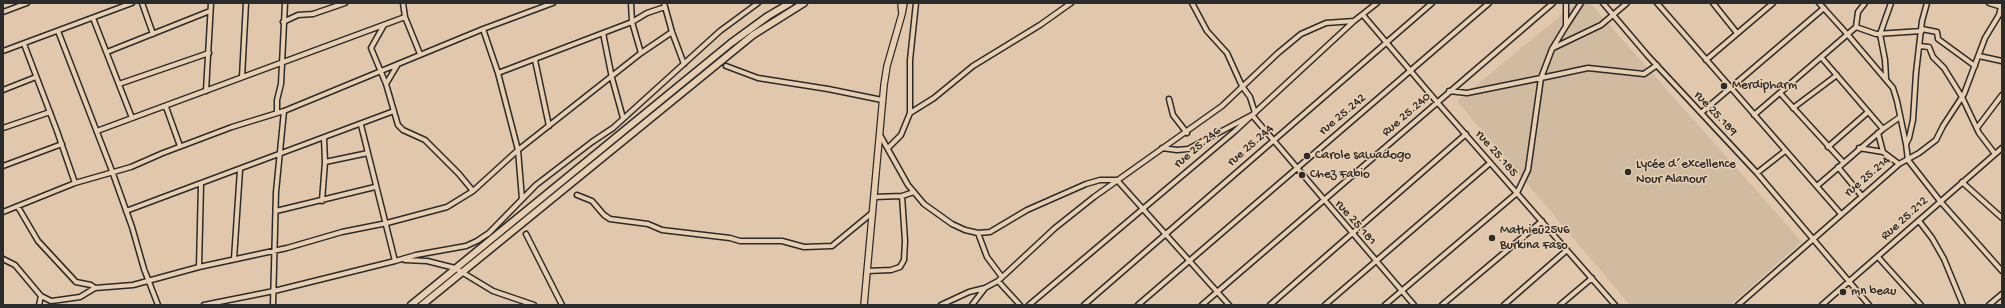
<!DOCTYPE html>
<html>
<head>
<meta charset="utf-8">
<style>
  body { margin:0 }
  #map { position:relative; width:2005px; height:308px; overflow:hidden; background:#e1c8ac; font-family:"Gochi Hand",sans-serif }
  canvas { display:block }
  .frame { position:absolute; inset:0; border:4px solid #2b2b2b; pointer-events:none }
</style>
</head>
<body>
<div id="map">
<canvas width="2005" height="308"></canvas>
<div class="frame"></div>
</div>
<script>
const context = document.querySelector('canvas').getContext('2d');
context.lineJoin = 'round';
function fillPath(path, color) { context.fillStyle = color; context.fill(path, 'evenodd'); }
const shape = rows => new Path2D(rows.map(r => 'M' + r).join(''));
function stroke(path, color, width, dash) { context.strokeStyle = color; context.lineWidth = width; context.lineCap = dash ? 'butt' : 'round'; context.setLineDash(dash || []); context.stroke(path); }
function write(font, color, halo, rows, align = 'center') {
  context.font = font + ' "Gochi Hand",sans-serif'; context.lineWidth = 3; context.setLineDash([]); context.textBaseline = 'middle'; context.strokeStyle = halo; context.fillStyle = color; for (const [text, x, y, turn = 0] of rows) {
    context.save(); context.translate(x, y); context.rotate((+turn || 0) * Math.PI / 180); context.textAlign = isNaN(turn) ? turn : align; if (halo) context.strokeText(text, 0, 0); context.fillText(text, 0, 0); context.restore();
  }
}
fillPath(shape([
  [1576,3,1590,3,1802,242,1730,305,1630,305,1457,101]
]), '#d0baa0');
const street = shape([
  [142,3,153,34],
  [403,3,405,17,420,54],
  [631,3,632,22,641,53],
  [664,3,672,32,684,64],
  [1192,3,1207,31,1227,53,1242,86,1250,97,1255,113],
  [1603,3,1648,56,1757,173,1869,305],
  [1657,3,1841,214],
  [1713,3,1737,33],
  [1819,3,1848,35,1893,88,1897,101,1906,144],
  [1927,3,1922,21,1916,73,1913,120,1909,138,1906,144,1908,160,1940,201,2002,271],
  [1989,3,2002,7],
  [3,12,27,3],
  [1363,15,1437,102,1615,305],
  [93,18,132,118],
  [283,22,298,15,313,14,345,3],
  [384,25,371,48,386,84,398,125,403,130,425,140,459,174,473,191],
  [1566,26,1581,3],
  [1856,27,1858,12,1865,3],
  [483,29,553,3],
  [1922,29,1937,32,1938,39,1975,66],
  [58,31,112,171,132,227,144,269,158,305],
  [603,33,612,78,623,118],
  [24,44,57,131,75,183],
  [1919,46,1929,47,1933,57,1944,68,1962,97,1979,133,1995,154],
  [1553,48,1601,25,1627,3],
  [3,51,132,3],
  [107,52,210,11],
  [1979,56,2002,61],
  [1821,57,1883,129],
  [535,60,549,126],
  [1706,60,1773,3],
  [726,66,758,78,828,89,882,100],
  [498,73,632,22,647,13,665,7],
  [242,77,246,3],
  [1886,78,1885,60,1880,34,1891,3],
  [119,84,209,53],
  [386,84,398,64],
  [3,90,36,77],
  [206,91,211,3],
  [1449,91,1467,93,1541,78,1552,49,1566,26,1566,3],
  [1780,93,1843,162],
  [1169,99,1173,115,1187,133],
  [166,107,180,146],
  [1793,108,1837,75],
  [277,113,277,100,281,84,285,3],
  [910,113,934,98,973,66,1040,25,1071,3],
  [1701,113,1824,8],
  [1754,115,1856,27,1876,34,1922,31],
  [361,125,395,261],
  [3,128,50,112],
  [1977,128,2002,95],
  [97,131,405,17],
  [1878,133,1883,152],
  [880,135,908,185,924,204,952,224,965,230,978,233,990,232,1027,210,1086,184,1100,180,1117,180,1229,305],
  [1828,147,1868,112],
  [888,148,901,135,910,113,910,60,916,3],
  [1162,148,1177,150,1188,149,1252,115,1414,305],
  [1859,148,1883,152,1899,164],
  [325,162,368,153],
  [3,166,62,144],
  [1838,167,1861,195],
  [1757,173,1785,151],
  [1962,182,2002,218],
  [1817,186,1883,129,1900,117],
  [577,195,592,201,604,215,610,219,648,224,662,230,730,238,740,241,782,241,804,247,832,246,872,213],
  [874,197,902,196,914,192],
  [322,201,325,162,324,138],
  [18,207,38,241,76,282,91,285,95,288],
  [126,211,394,111],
  [276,211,375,187],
  [3,212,75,183,131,167,163,153,232,127,284,111,483,29,498,73,518,150,522,199],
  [1919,221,1932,238,1944,259,1963,305],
  [978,233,987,257,1002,277],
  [526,234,562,305],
  [1878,257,1921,305],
  [3,259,15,265,41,296,51,301,59,300,80,297,95,288,133,285,199,267,287,248,342,232,387,223,447,207,473,191,518,150,641,53,672,32],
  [234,259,240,170],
  [405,260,427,261,455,268,493,291,534,305],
  [199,267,201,184],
  [867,271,891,270,900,267,904,260,905,241,902,196],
  [998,281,1020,305],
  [39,305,41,296],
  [204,305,274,291,395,261,416,255,466,246,477,241,489,233,536,185,592,142,613,128,720,31,758,3],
  [273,305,276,192,284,111],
  [941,305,969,292,985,288,998,281,1055,228,1094,197,1222,106,1278,53,1301,34,1326,23,1354,21],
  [972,305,985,288],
  [1029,305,1235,131,1354,21,1377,3],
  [1084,305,1432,3],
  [1138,305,1489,3],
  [1202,305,1553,3],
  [1270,305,1466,134],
  [1325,305,1490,163],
  [1385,305,1517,193,1528,170,1541,78,1588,68,1644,74,1657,65],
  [1442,305,1542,221],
  [1504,305,1567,250],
  [1560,305,1592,278],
  [1738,305,1899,164,1919,153,1936,140,1943,126,1964,94,1985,38,1999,15,2002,3],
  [1822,305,2002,148],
  [1989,305,2002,294]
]);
const secondary = shape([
  [901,3,902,14,904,3],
  [864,305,884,85,887,66,902,14]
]);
const primary = shape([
  [411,305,731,43,768,16,790,3],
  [422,305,753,35,804,3]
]);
stroke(street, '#2b2b2b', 7);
stroke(secondary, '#2b2b2b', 8);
stroke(primary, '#2b2b2b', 9);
stroke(street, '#e9cfb1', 4);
stroke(secondary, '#e9cfb1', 5.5);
stroke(primary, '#e9cfb1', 6);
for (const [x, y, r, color] of [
  [1724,86,4,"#2b2b2b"],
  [1307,156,4,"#2b2b2b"],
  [1628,172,4,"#2b2b2b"],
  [1302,175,4,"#2b2b2b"],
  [1492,238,4,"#2b2b2b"],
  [1843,292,4,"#2b2b2b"]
]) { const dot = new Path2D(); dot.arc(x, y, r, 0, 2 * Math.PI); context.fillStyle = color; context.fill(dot); stroke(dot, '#e9cfb1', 1.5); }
write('13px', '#2b2b2b', '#e9cfb1', [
  ["Merdipharm",1732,86],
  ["Carole sawadogo",1315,156],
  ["Lycée d´excellence",1636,165],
  ["Nour Alanour",1636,180],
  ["Chez Fabio",1310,175],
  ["Mathieu25v6",1500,231],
  ["Burkina Faso",1500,246],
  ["mn beau",1851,292]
], 'left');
write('13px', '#2b2b2b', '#e9cfb1', [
  ["rue 25.189",1715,114,47],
  ["rue 25.242",1343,115,-40],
  ["Rue 25.240",1407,115,-41],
  ["rue 25.244",1251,146,-41],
  ["rue 25.246",1198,148,-40],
  ["rue 25.185",1496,154,49],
  ["rue 25.214",1868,177,-40],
  ["Rue 25.212",1905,219,-42],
  ["rue 25.181",1355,223,49]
]);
</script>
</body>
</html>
